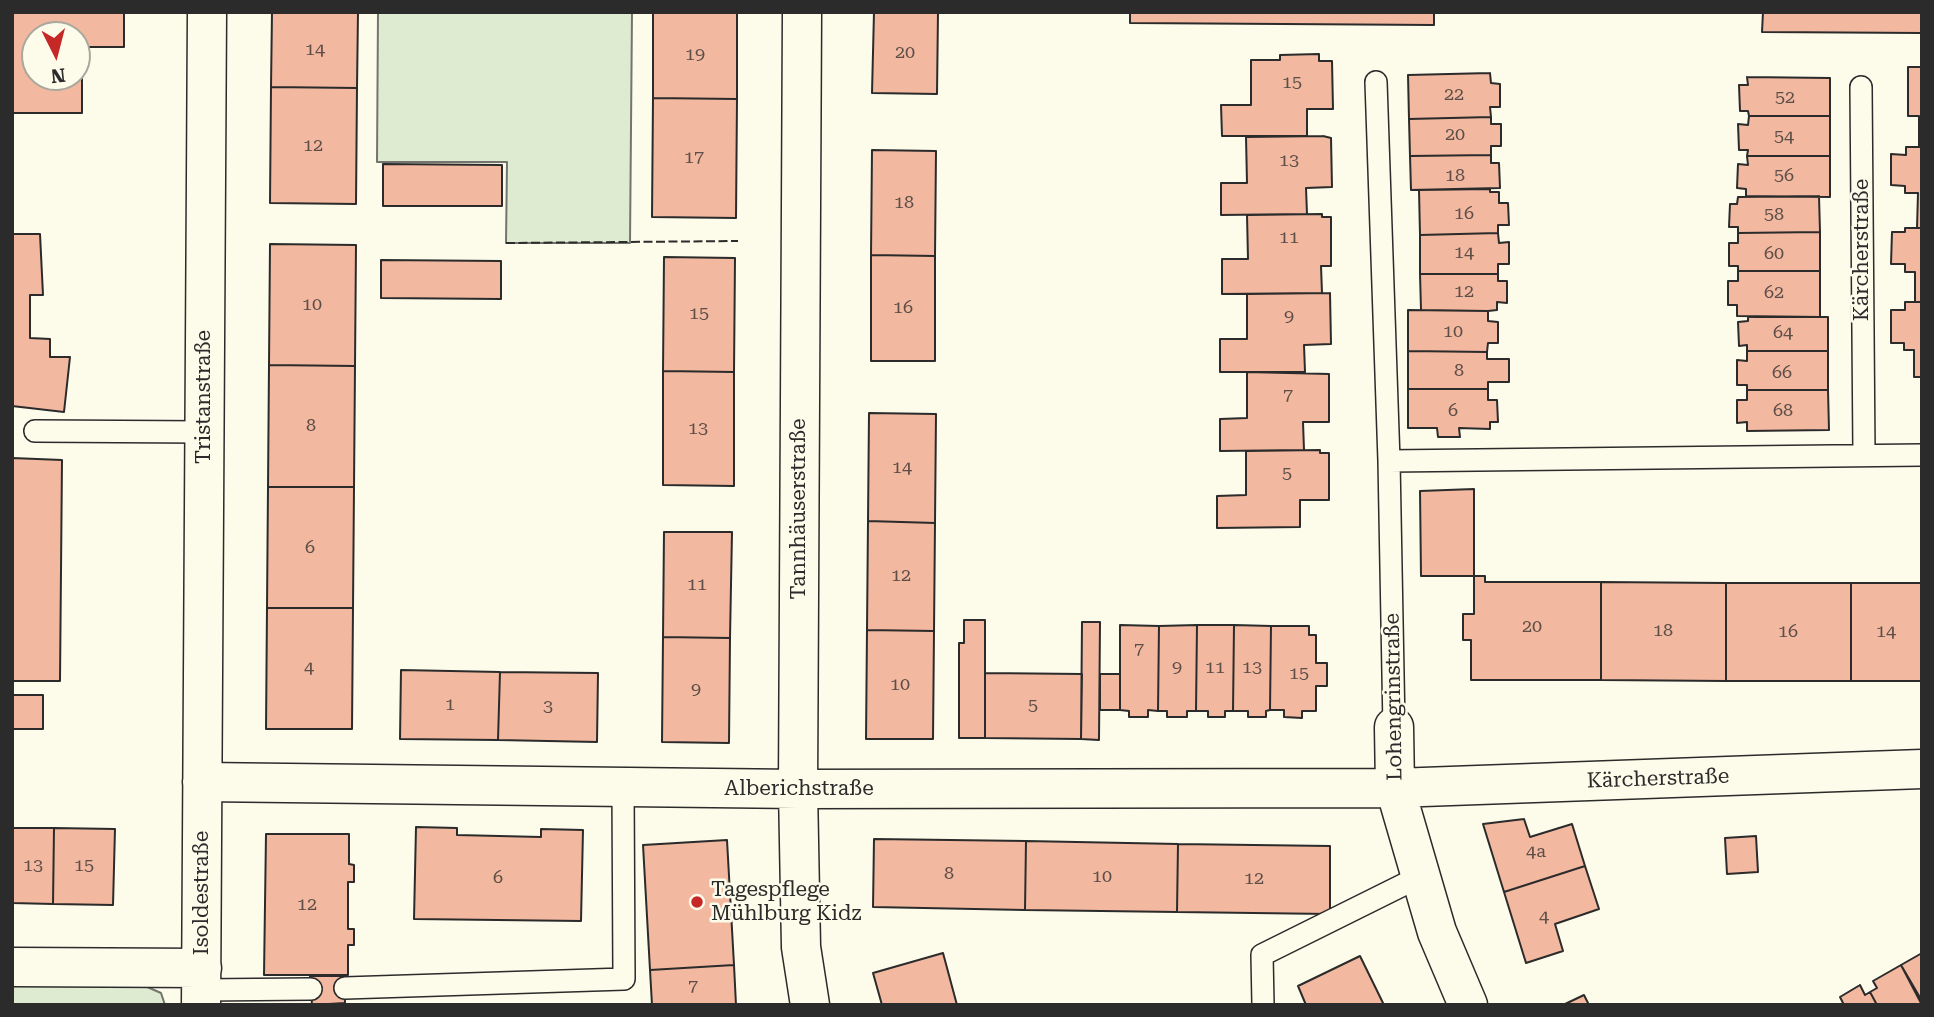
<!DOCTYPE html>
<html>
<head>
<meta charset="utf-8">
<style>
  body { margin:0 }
  #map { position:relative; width:1934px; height:1017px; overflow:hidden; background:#fdfbea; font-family:"Roboto Serif",serif }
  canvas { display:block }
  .frame { position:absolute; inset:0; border:14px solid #2b2b2b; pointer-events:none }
  .north { position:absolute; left:21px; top:21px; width:70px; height:70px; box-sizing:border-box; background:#fdfbea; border:2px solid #a9a89e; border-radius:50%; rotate:174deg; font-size:19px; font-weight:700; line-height:28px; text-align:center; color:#2b2b2b }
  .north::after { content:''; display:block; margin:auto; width:24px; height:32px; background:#c62828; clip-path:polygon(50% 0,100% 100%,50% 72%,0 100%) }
</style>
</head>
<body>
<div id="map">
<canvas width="1934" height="1017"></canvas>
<div class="frame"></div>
<div class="north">N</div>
</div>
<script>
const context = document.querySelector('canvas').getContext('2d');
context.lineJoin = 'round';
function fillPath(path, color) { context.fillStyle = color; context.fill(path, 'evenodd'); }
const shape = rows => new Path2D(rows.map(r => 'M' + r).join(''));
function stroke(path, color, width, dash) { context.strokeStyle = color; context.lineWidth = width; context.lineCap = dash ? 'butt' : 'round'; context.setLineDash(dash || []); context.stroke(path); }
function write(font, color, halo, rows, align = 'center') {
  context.font = font + ' "Roboto Serif",serif'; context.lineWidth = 5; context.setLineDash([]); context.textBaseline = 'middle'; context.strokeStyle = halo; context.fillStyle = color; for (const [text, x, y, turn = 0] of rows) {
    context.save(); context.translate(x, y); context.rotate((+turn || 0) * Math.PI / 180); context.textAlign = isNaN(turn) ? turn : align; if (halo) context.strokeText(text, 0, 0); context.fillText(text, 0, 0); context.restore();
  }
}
const green = shape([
  [378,12,632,12,630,243,506,243,507,162,377,162,378,12],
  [12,985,145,986,161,993,165,1005,12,1005,12,985]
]);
fillPath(green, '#deebd1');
stroke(green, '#74746e', 2);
const building = shape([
  [12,12,124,12,124,47,82,47,82,113,12,113,12,12],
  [35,35,77,35,77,77,35,77,35,35],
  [272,12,358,12,357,88,271,87,272,12],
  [653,12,737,12,737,99,653,98,653,12],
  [874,12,938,12,937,94,872,93,874,12],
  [1130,12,1434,12,1434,25,1130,23,1130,12],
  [1763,12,1922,12,1922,33,1762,32,1763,12],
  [1319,54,1319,61,1332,61,1333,109,1307,109,1307,136,1222,136,1221,105,1251,105,1251,60,1280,60,1280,55,1319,54],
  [1908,67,1922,67,1922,147,1919,147,1919,116,1908,116,1908,67],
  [1490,73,1491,83,1500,84,1500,107,1490,107,1491,117,1409,119,1408,75,1490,73],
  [1747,77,1830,78,1830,116,1749,116,1748,111,1740,111,1739,85,1748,85,1747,77],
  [271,87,357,88,356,204,270,203,271,87],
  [653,98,737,99,736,218,652,217,653,98],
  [1749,116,1830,116,1830,156,1747,156,1748,150,1739,150,1738,124,1748,125,1749,116],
  [1491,117,1491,124,1501,124,1501,146,1491,146,1491,155,1410,156,1409,119,1491,117],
  [1323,136,1331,138,1332,187,1306,188,1307,214,1221,215,1221,183,1247,183,1246,137,1323,136],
  [1906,147,1922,147,1922,228,1917,228,1918,193,1905,193,1905,186,1891,185,1891,154,1906,155,1906,147],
  [872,150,936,151,935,256,871,255,872,150],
  [1491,155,1491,163,1499,163,1500,188,1411,190,1410,156,1491,155],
  [1747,156,1830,156,1830,197,1746,196,1746,189,1737,188,1738,164,1748,165,1747,156],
  [383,164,502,165,502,206,383,206,383,164],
  [1490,189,1490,192,1499,192,1499,203,1508,203,1509,225,1498,225,1498,233,1420,235,1419,190,1490,189],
  [1819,196,1820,232,1738,233,1738,227,1729,227,1730,204,1737,204,1738,197,1819,196],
  [1322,214,1322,217,1331,217,1331,266,1321,266,1322,293,1222,294,1222,259,1248,259,1247,215,1322,214],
  [1905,228,1922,228,1922,302,1915,302,1915,272,1905,272,1905,264,1891,264,1892,232,1905,232,1905,228],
  [1820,232,1820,271,1738,271,1738,266,1729,266,1729,243,1738,243,1738,233,1820,232],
  [1498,233,1499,243,1509,242,1509,264,1498,264,1498,274,1420,274,1420,235,1498,233],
  [12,234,40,234,43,295,30,295,30,338,50,339,50,357,70,357,64,412,12,406,12,234],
  [270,244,356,245,355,366,269,365,270,244],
  [871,255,935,256,935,361,871,361,871,255],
  [664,257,735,258,734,372,663,371,664,257],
  [381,260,501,261,501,299,381,298,381,260],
  [1738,271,1820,271,1820,317,1737,316,1737,305,1728,305,1728,281,1738,281,1738,271],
  [1420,274,1498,274,1498,281,1507,281,1507,303,1497,302,1497,310,1488,311,1421,310,1420,274],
  [1330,293,1331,344,1304,345,1305,372,1220,372,1220,339,1247,339,1247,294,1330,293],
  [1905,302,1922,302,1922,377,1914,377,1914,350,1904,350,1904,343,1891,343,1891,310,1905,310,1905,302],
  [1408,310,1488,311,1488,321,1498,322,1498,343,1488,343,1487,352,1408,351,1408,310],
  [1748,317,1828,317,1828,351,1747,351,1747,345,1739,346,1738,322,1748,321,1748,317],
  [1408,351,1487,352,1487,359,1509,359,1509,382,1488,382,1488,389,1408,389,1408,351],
  [1747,351,1828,351,1828,390,1747,390,1747,385,1737,385,1737,360,1747,361,1747,351],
  [269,365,355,366,354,487,268,487,269,365],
  [663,371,734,372,734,486,663,485,663,371],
  [1247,372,1329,374,1329,422,1303,422,1304,450,1220,451,1220,419,1247,418,1247,372],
  [1408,389,1488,389,1488,400,1497,400,1498,422,1490,422,1490,429,1459,428,1460,437,1438,437,1437,428,1408,428,1408,389],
  [1747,390,1828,390,1829,430,1747,431,1747,422,1737,423,1737,400,1747,400,1747,390],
  [869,413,936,414,935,523,868,521,869,413],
  [1320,450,1320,453,1329,453,1329,500,1300,500,1300,527,1217,528,1217,496,1246,495,1246,451,1320,450],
  [12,458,62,460,60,681,12,681,12,458],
  [268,487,354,487,353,608,267,608,268,487],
  [1474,489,1474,576,1421,576,1420,491,1474,489],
  [868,521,935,523,934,631,867,630,868,521],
  [664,532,732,532,730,638,663,637,664,532],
  [1474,576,1485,576,1485,582,1601,582,1601,680,1471,680,1471,640,1463,640,1463,614,1474,614,1474,576],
  [1601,582,1726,583,1726,681,1601,680,1601,582],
  [1726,583,1851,583,1851,681,1726,681,1726,583],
  [1851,583,1922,583,1922,681,1851,681,1851,583],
  [267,608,353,608,352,729,266,729,267,608],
  [964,620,985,620,985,738,959,738,959,643,964,643,964,620],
  [1082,622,1100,622,1099,740,1081,739,1082,622],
  [1120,625,1159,626,1158,711,1148,710,1148,717,1129,717,1129,711,1120,710,1120,625],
  [1197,625,1234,625,1233,711,1225,711,1225,717,1208,717,1208,711,1196,711,1197,625],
  [1197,625,1196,711,1187,711,1187,717,1167,717,1167,711,1158,711,1159,626,1197,625],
  [1234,625,1271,626,1270,710,1266,711,1266,717,1248,717,1248,711,1233,711,1234,625],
  [1271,626,1309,626,1309,635,1316,635,1316,663,1327,663,1327,686,1316,686,1316,711,1302,711,1302,718,1284,717,1284,710,1270,710,1271,626],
  [867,630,934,631,933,739,866,739,867,630],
  [663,637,730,638,729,743,662,742,663,637],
  [401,670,500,672,498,740,400,739,401,670],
  [500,672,598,673,597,742,498,740,500,672],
  [985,673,1082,674,1081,739,985,738,985,673],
  [1100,674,1120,674,1120,710,1100,710,1100,674],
  [12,695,43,695,43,729,12,729,12,695],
  [1524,819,1530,837,1572,824,1585,866,1504,892,1483,824,1524,819],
  [416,827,457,828,457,835,541,837,541,829,583,830,581,921,414,919,416,827],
  [12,828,54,828,53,904,12,903,12,828],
  [54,828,115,829,113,905,53,904,54,828],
  [266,834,349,834,349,864,354,865,354,882,348,882,348,929,354,929,354,945,348,945,348,975,264,975,266,834],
  [1756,836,1758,872,1727,874,1725,838,1756,836],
  [874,839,1026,841,1025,910,873,907,874,839],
  [727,840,734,965,650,970,643,845,727,840],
  [1026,841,1178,844,1177,912,1025,910,1026,841],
  [1178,844,1330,846,1330,914,1177,912,1178,844],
  [1585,866,1599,909,1555,924,1563,951,1526,963,1504,892,1585,866],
  [943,953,957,1005,882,1005,873,973,943,953],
  [1922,953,1922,1001,1901,965,1922,953],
  [1360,956,1384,1005,1306,1005,1298,986,1360,956],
  [734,965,736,1005,652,1005,650,970,734,965],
  [1901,965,1922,1005,1877,1005,1870,992,1877,988,1873,981,1901,965],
  [310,976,344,976,345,1003,312,1005,310,976],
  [1860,985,1865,995,1870,992,1877,1005,1844,1005,1840,997,1860,985],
  [1584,995,1589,1005,1563,1005,1584,995]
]);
fillPath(building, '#f2b8a0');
stroke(building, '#2b2b2b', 2);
const lane = shape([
  [1376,82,1389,461,1394,727],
  [1861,87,1864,454],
  [35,431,204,432],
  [1389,461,1922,455],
  [345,988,624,979,623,787],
  [202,990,311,989],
  [1263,1005,1262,955,1421,876]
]);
const street = shape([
  [802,12,798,789,801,947,810,1005],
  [1394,727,1395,788,1437,932,1468,1005],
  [202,782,798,789,1395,788,1922,769],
  [12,967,202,968],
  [201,1005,207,12]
]);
stroke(lane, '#2b2b2b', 24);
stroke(street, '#2b2b2b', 41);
stroke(lane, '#fdfbea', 21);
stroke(street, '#fdfbea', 38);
stroke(shape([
  [506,243,738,241]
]), '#2b2b2b', 2, [9, 3.5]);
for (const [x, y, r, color] of [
  [697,902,7,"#c62828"]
]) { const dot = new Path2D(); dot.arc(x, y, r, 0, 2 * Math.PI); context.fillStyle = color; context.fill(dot); stroke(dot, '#fdfbea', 2.5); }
write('18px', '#5d4e48', null, [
  ["14",315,50],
  ["20",905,53],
  ["19",695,55],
  ["15",1292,83],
  ["22",1454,95],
  ["52",1785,98],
  ["20",1455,135],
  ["54",1784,137],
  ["12",313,146],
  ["17",694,158],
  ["13",1289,161],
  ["18",1455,176],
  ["56",1784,176],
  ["18",904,203],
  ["16",1464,214],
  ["58",1774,215],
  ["11",1289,238],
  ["14",1464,253],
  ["60",1774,254],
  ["12",1464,292],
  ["62",1774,293],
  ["10",312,305],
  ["16",903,308],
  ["15",699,314],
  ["9",1289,317],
  ["10",1453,332],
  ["64",1783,333],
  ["8",1459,371],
  ["66",1782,373],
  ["7",1288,396],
  ["6",1453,411],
  ["68",1783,411],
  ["8",311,426],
  ["13",698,429],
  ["14",902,468],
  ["5",1287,474],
  ["6",310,548],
  ["12",901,576],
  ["11",697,585],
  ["20",1532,627],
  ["18",1663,631],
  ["16",1788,632],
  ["14",1886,632],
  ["7",1139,650],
  ["4",309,668],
  ["9",1177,668],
  ["11",1215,668],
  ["13",1252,668],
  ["15",1299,674],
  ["10",900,685],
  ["9",696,690],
  ["1",450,705],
  ["5",1033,706],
  ["3",548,707],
  ["4a",1536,852],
  ["13",33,866],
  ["15",84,866],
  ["8",949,874],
  ["10",1102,877],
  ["6",498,878],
  ["12",1254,879],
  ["12",307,905],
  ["4",1544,917],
  ["7",693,987]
]);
write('21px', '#2b2b2b', '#fdfbea', [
  ["Kärcherstraße",1862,250,-90],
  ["Tristanstraße",204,397,-90],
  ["Tannhäuserstraße",799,509,-90],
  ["Lohengrinstraße",1394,697,-91],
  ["Kärcherstraße",1658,779,-2],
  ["Alberichstraße",799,789],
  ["Isoldestraße",202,893,-90]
]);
write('21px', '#2b2b2b', '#fdfbea', [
  ["Tagespflege",711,890],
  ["Mühlburg Kidz",711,914]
], 'left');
</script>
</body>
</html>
